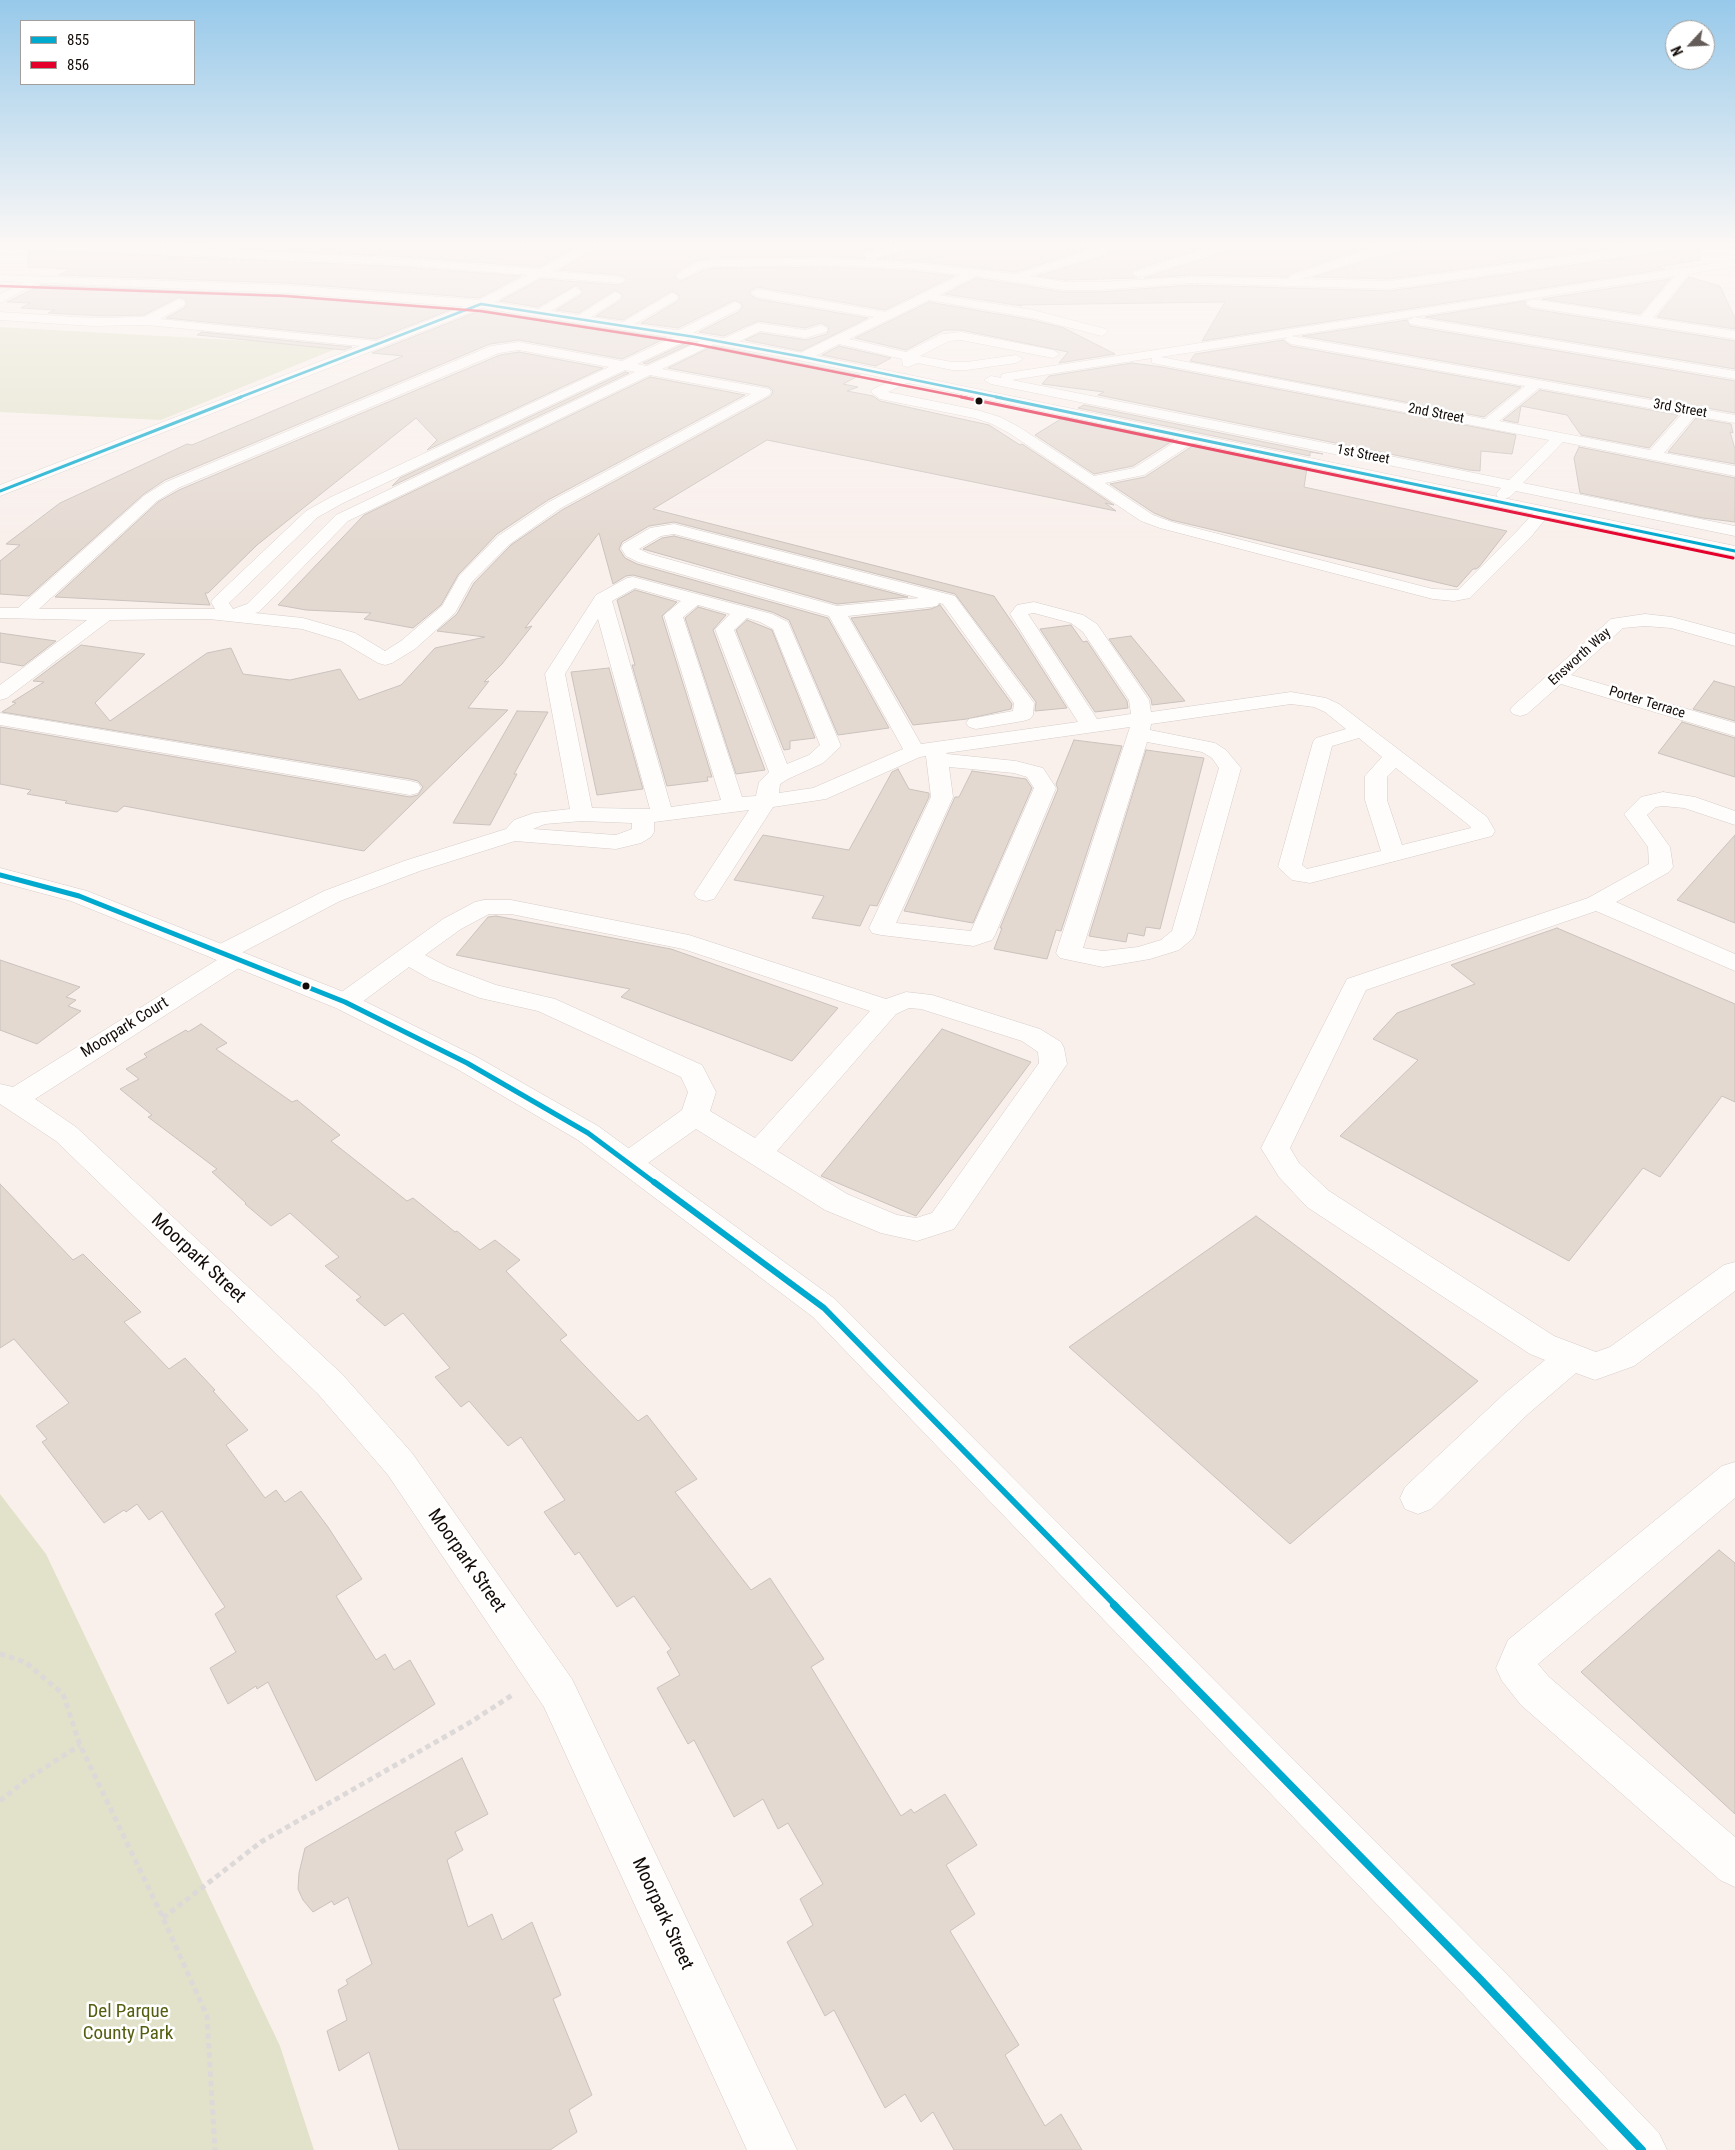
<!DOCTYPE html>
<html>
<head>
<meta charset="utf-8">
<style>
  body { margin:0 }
  #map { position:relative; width:1735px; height:2150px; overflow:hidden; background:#f9f0ec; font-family:"Roboto Condensed",sans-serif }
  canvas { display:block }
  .legend { position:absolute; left:20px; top:20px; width:175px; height:65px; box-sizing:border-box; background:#fff; border:1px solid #a19e9c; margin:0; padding:6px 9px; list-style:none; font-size:15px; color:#140c08 }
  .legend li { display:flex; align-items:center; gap:10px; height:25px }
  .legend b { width:25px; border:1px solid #a19e9c }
  .north { position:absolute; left:1665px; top:20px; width:50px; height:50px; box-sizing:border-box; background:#fff; border:1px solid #a19e9c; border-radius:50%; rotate:245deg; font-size:14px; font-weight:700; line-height:20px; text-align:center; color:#140c08 }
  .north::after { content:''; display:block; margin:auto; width:18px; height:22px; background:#645c58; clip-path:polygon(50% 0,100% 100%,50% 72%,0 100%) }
</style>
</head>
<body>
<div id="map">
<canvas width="1735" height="2150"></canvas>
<ul class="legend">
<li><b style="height:6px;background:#00a9ce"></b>855</li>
<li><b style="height:6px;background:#e4002b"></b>856</li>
</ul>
<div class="north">N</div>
</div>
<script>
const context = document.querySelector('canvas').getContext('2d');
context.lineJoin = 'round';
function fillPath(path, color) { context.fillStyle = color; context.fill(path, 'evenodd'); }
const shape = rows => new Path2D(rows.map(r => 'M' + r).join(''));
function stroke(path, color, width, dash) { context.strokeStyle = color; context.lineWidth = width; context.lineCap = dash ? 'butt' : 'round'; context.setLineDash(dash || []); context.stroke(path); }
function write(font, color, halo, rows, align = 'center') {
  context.font = font + ' "Roboto Condensed",sans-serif'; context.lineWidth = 5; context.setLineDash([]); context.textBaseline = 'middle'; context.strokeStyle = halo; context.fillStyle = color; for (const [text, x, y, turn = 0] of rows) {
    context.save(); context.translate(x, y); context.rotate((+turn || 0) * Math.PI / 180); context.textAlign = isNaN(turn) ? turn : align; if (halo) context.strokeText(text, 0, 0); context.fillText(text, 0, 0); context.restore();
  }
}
fillPath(shape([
  [0,327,343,346,161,420,0,412],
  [0,1494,46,1554,280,2046,314,2150,0,2150]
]), '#e2e2ca');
const building = shape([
  [92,243,429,243,516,250,532,243,585,243,540,267,390,256,92,243],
  [604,243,665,243,687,246,698,243,897,243,865,252,862,256,866,259,829,257,715,258,693,262,675,274,675,278,681,281,702,271,715,268,829,267,913,271,954,276,885,310,757,287,750,291,750,295,757,299,868,318,801,351,745,340,760,333,806,340,827,334,829,327,821,323,805,328,758,321,724,336,699,332,740,311,743,305,735,300,678,328,641,323,678,301,680,296,672,291,623,320,596,316,621,300,623,295,615,290,579,313,556,310,581,295,583,291,576,285,538,307,500,301,541,279,619,285,626,282,626,278,619,275,559,270,604,243],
  [923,243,998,248,998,243,1080,243,1082,247,1090,249,1016,272,913,261,876,259,920,247,923,243],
  [1105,243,1218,243,1134,270,1131,274,1137,278,1064,280,1037,276,1107,255,1110,251,1105,243],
  [1242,243,1393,243,1359,251,1289,274,1288,277,1191,275,1144,278,1240,247,1242,243],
  [1422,243,1655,243,1389,279,1313,277,1367,260,1419,247,1422,243],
  [1699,243,1700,260,1657,267,1665,269,1202,341,1225,302,1019,305,1022,306,945,294,976,278,1064,292,1100,292,1191,285,1389,291,1692,248,1699,243],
  [28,250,390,266,521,276,479,298,285,283,59,275,70,269,28,267,28,250],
  [1689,277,1720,286,1735,318,1735,329,1657,317,1689,277],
  [1670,279,1640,314,1542,299,1670,279],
  [41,285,285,295,455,308,376,339,166,318,184,308,187,304,185,299,179,297,144,315,103,316,48,313,55,310,21,308,30,303,7,302,41,285],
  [1525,301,1525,305,1532,309,1735,341,1735,369,1425,317,1525,301],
  [929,302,1032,320,1064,328,1115,354,1059,363,1068,352,961,330,944,330,906,350,855,338,929,302],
  [482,310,666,338,622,359,519,340,490,344,165,480,144,494,29,596,0,594,0,561,20,545,6,544,60,503,187,444,192,445,403,356,372,353,482,310],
  [1407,320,1410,326,1735,381,1735,413,1302,336,1407,320],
  [202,332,352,347,344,350,197,335,202,332],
  [1283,340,1291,346,1521,387,1484,417,1190,361,1195,354,1283,340],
  [688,342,693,343,647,364,643,363,688,342],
  [713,346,860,375,843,384,858,387,847,391,873,396,880,401,989,425,1020,445,1022,444,1114,505,1105,503,1116,511,767,440,653,509,994,596,1018,631,1067,708,1035,711,1036,702,955,594,674,522,649,526,622,542,619,549,625,558,637,564,828,618,889,728,838,735,789,620,772,612,633,575,626,576,613,584,599,533,525,628,532,626,502,664,484,682,489,681,468,708,508,710,364,851,124,806,117,812,65,803,67,801,27,794,31,790,0,784,0,727,410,797,418,795,423,787,418,781,410,779,2,712,16,703,12,702,44,682,33,681,81,645,145,654,95,703,110,721,207,653,231,648,243,674,290,680,340,669,359,700,401,685,435,648,485,637,437,631,457,614,474,583,511,545,562,510,771,396,773,391,769,387,668,368,713,346],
  [839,346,891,358,876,366,822,355,839,346],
  [519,352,603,368,427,450,437,440,416,418,257,545,208,593,205,593,210,605,55,597,158,502,179,490,500,355,519,352],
  [1132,363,1162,367,1516,435,1512,454,1481,451,1480,471,1469,470,1098,395,1104,392,1042,384,1049,376,1132,363],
  [625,372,629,373,392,486,400,478,625,372],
  [650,377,745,395,548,500,497,534,458,575,441,605,413,628,364,619,371,613,306,610,278,605,364,515,650,377],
  [1540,390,1678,415,1649,448,1581,435,1567,415,1521,406,1518,423,1503,420,1540,390],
  [1084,405,1323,454,1310,452,1310,456,1078,408,1084,405],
  [1064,417,1174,440,1133,466,1094,474,1035,435,1064,417],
  [1696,418,1731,424,1733,433,1730,432,1735,449,1735,464,1668,452,1696,418],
  [1194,445,1307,468,1304,487,1507,531,1479,567,1476,569,1473,569,1457,587,1171,520,1154,513,1110,484,1145,477,1194,445],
  [1579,447,1735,478,1735,522,1703,518,1580,493,1574,458,1579,447],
  [674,536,908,597,837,604,643,549,662,538,674,536],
  [635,590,677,602,662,616,712,777,707,777,708,781,667,786,632,665,635,665,617,600,635,590],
  [940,605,1012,704,1011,709,967,719,913,725,851,618,931,609,940,605],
  [698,607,726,615,713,630,765,770,736,774,685,618,698,607],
  [747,620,772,630,815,738,790,741,790,749,784,750,736,630,747,620],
  [1071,625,1083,642,1087,641,1127,701,1128,708,1095,712,1040,629,1071,625],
  [0,633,56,641,23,666,0,662,0,633],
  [1131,636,1185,701,1152,705,1151,699,1109,639,1131,636],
  [609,668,643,789,597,795,571,672,609,668],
  [1714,681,1735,687,1735,721,1693,709,1714,681],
  [517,711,548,712,514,774,517,774,490,825,453,823,517,711],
  [1682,722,1735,738,1735,777,1658,753,1682,722],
  [1074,740,1122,746,1061,931,1056,930,1047,959,994,949,1002,928,1000,928,1058,789,1056,784,1074,740],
  [1146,750,1204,758,1160,929,1146,927,1144,936,1128,933,1126,942,1089,936,1146,750],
  [898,769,909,789,929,793,929,797,877,906,870,905,860,926,812,918,824,896,734,880,763,835,849,850,892,772,898,769],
  [972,771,1026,779,1032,788,973,923,904,911,955,797,959,797,972,771],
  [1735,835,1735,923,1677,900,1735,835],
  [496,916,671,949,838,1008,792,1061,621,997,630,989,456,955,488,917,496,916],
  [1557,928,1735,1004,1735,1102,1722,1096,1660,1177,1643,1168,1569,1261,1340,1136,1418,1060,1373,1039,1397,1013,1475,984,1451,965,1557,928],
  [0,960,80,987,66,997,76,1000,68,1006,81,1011,37,1044,0,1030,0,960],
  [201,1024,227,1043,216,1049,292,1102,297,1100,340,1135,331,1141,407,1201,413,1198,455,1232,457,1231,480,1250,495,1240,520,1260,506,1271,567,1335,560,1340,638,1421,647,1415,697,1479,675,1492,751,1590,770,1578,824,1659,811,1667,901,1816,911,1809,914,1813,945,1794,977,1845,946,1865,975,1914,950,1931,1019,2045,1005,2055,1045,2126,1061,2114,1082,2150,954,2150,933,2112,921,2122,905,2094,885,2108,834,2010,825,2016,787,1942,813,1925,800,1899,823,1884,788,1823,778,1829,763,1799,734,1817,694,1740,688,1744,657,1688,680,1675,667,1652,671,1649,634,1596,617,1607,579,1552,575,1555,544,1512,565,1500,521,1437,508,1446,469,1401,461,1407,435,1377,450,1368,403,1313,385,1326,356,1300,361,1297,325,1266,339,1257,290,1213,271,1226,245,1204,246,1203,212,1172,217,1169,148,1117,152,1115,120,1089,139,1079,126,1069,147,1057,144,1054,186,1030,188,1032,201,1024],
  [942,1029,1031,1062,916,1216,821,1176,942,1029],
  [0,1184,73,1260,83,1254,141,1312,124,1322,169,1369,185,1358,215,1390,213,1391,248,1430,226,1445,265,1498,276,1490,285,1502,301,1491,328,1527,362,1579,336,1596,376,1660,385,1654,394,1670,410,1660,435,1704,316,1781,268,1682,257,1689,256,1686,228,1704,210,1668,236,1652,215,1614,225,1607,162,1511,149,1520,137,1504,126,1512,124,1510,104,1523,42,1442,47,1439,36,1426,69,1403,14,1339,0,1348,0,1184],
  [1256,1216,1478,1381,1290,1544,1069,1347,1256,1216],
  [1719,1550,1735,1563,1735,1814,1581,1672,1719,1550],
  [462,1758,488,1814,455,1832,463,1850,447,1860,468,1927,492,1914,502,1940,532,1922,561,1995,553,1999,592,2095,569,2110,577,2132,550,2150,399,2150,369,2052,339,2071,327,2031,347,2020,338,1990,348,1984,346,1980,372,1964,348,1897,334,1905,332,1901,313,1912,303,1900,298,1889,299,1873,305,1848,462,1758]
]);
fillPath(building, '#e4d9d1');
stroke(building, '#cac2bd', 1);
const minor = shape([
  [0,243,51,243,390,258,540,269,589,243,602,243,553,271,619,277,625,280,619,283,541,277,485,307,0,496,0,485,360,346,147,325,92,326,0,320,0,312,92,318,144,317,179,299,183,300,185,303,183,306,160,319,376,341,477,301,528,275,390,264,0,247,0,243],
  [904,243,921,243,920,245,870,259,864,256,866,254,904,243],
  [1082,243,1104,244,1108,251,1106,253,1029,276,1064,282,1100,282,1191,277,1289,279,1290,276,1359,253,1401,243,1420,243,1419,245,1366,258,1302,279,1389,281,1669,243,1697,243,1692,246,1389,289,1191,283,1100,290,1064,290,976,276,939,295,1033,310,1106,329,1108,332,1102,336,1032,318,929,300,849,339,906,352,942,334,961,332,1053,350,1060,354,1053,358,961,340,949,341,920,356,952,362,967,362,1016,355,1023,359,1016,363,967,370,952,370,918,363,908,367,903,366,902,359,839,344,808,360,798,360,796,357,798,354,874,317,757,297,751,293,757,289,885,312,961,275,913,269,829,265,715,266,701,269,682,279,676,276,694,264,715,260,829,259,913,263,1016,274,1096,249,1083,245,1082,243],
  [1224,243,1240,243,1239,245,1143,276,1139,277,1133,274,1135,272,1224,243],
  [1735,260,1735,266,1689,274,1653,318,1735,331,1735,339,1532,307,1526,303,1532,299,1641,316,1675,276,1291,336,1735,415,1735,423,1695,416,1664,453,1735,466,1735,476,1563,442,1523,483,1735,526,1735,536,1516,491,1510,497,1504,499,1498,497,1496,494,1501,488,991,384,984,380,991,376,1001,378,1002,374,1007,373,1735,260],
  [1286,337,1285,340,1291,344,1525,386,1485,419,1161,357,1289,337,1286,337],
  [1152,358,1152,363,1157,364,1549,440,1509,480,1012,380,1152,358],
  [1539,388,1682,414,1650,450,1499,421,1539,388],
  [37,276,41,277,43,279,41,281,0,303,0,294,37,276],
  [575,287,581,291,579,294,542,316,534,316,532,313,575,287],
  [615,292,619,293,621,296,619,299,583,322,579,323,573,319,615,292],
  [672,293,676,294,678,297,676,300,626,329,622,330,616,326,672,293],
  [735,302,739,303,741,306,739,309,691,334,692,336,690,339,637,364,647,366,711,336,717,340,716,343,662,369,764,388,769,389,771,392,769,395,561,508,510,544,472,582,455,613,415,649,392,663,385,665,378,663,341,641,302,629,209,619,110,620,7,698,0,700,0,685,87,620,0,618,0,608,18,608,145,495,166,482,491,346,519,342,622,361,674,337,675,332,735,302],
  [519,350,609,367,331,497,306,511,214,598,211,602,215,609,39,609,157,501,178,488,499,353,519,350],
  [625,370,635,372,336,515,247,604,233,609,229,603,318,517,343,503,625,370],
  [650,375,751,394,549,502,498,536,459,576,442,606,401,641,385,651,355,633,303,618,255,613,259,612,348,521,650,375],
  [1414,317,1735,371,1735,379,1410,324,1408,321,1414,317],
  [758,323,805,330,822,325,828,329,826,332,805,338,760,331,730,346,720,346,719,343,720,340,758,323],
  [906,374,913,378,911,381,888,392,977,410,1000,417,1019,427,1094,476,1134,468,1186,435,1196,435,1198,438,1196,441,1144,475,1105,483,1153,515,1172,522,1433,589,1458,590,1518,530,1538,508,1550,508,1552,511,1530,538,1470,598,1454,601,1433,599,1160,528,1141,521,1009,433,990,423,974,418,880,399,871,392,873,389,906,374],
  [674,524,955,596,1034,703,1033,715,1030,719,1023,721,976,729,969,727,966,723,969,719,1013,711,1014,703,943,604,939,603,937,606,931,607,848,616,921,744,1078,722,1010,614,1017,605,1034,602,1083,615,1097,624,1149,700,1151,712,1291,692,1326,698,1339,704,1487,817,1495,831,1492,836,1310,883,1292,880,1278,867,1313,742,1316,738,1346,729,1325,712,1314,707,1291,704,1151,724,1150,730,1215,743,1226,750,1241,768,1195,934,1192,939,1179,950,1150,959,1103,967,1060,958,1056,953,1130,727,946,753,947,754,1016,761,1043,768,1056,788,995,935,992,940,974,946,881,935,872,933,869,928,931,797,926,756,920,757,826,799,773,807,714,899,706,901,698,899,694,894,749,810,654,822,654,832,651,837,641,843,616,849,515,841,420,871,340,901,241,953,245,954,249,959,245,964,35,1099,76,1127,342,1374,412,1453,572,1679,797,2150,747,2150,544,1707,388,1475,318,1394,56,1141,0,1104,0,1084,13,1087,217,960,212,958,208,953,212,948,324,891,404,861,506,829,514,820,534,813,570,809,545,674,596,595,627,578,633,577,772,614,788,622,841,746,823,763,788,779,780,784,779,793,813,788,903,749,829,616,638,562,626,556,621,548,623,544,650,528,674,524],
  [674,534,919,598,837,606,650,554,639,549,661,536,674,534],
  [635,588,681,601,664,615,721,800,671,807,612,601,635,588],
  [698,605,730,614,715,629,769,772,759,782,756,796,742,797,683,617,698,605],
  [1034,613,1071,623,1083,632,1129,700,1131,714,1097,719,1028,614,1034,613],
  [747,618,760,622,773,629,820,745,809,755,787,764,734,630,747,618],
  [598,619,650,809,592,808,565,674,598,619],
  [1359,738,1382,757,1365,776,1365,800,1381,851,1307,869,1302,865,1332,746,1359,738],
  [1147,742,1202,752,1212,758,1219,768,1172,931,1161,940,1138,947,1103,951,1083,948,1147,742],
  [949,767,1014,773,1027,777,1034,788,971,931,896,923,953,797,949,767],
  [1396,768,1470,826,1471,828,1402,845,1387,800,1387,777,1396,768],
  [582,821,632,823,632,829,616,835,533,829,545,824,582,821],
  [1645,614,1672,617,1735,634,1735,646,1671,628,1645,626,1623,628,1571,675,1735,723,1735,736,1561,684,1527,714,1520,716,1513,714,1510,710,1513,706,1611,619,1645,614],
  [0,713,410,781,418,783,421,788,418,793,410,795,0,725,0,713],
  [1663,792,1695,797,1735,811,1735,825,1684,808,1663,806,1656,807,1647,815,1670,847,1673,867,1669,872,1616,902,1735,954,1735,971,1596,911,1366,990,1290,1148,1299,1163,1329,1191,1554,1336,1596,1352,1610,1347,1724,1265,1735,1262,1735,1291,1634,1366,1595,1380,1576,1373,1528,1414,1431,1509,1418,1514,1405,1509,1400,1498,1405,1487,1504,1394,1545,1360,1530,1354,1307,1207,1279,1177,1261,1148,1347,979,1588,898,1649,864,1648,847,1624,814,1641,797,1663,792],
  [484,900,511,900,689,935,886,999,906,992,932,995,1040,1029,1061,1042,1064,1048,1067,1064,954,1229,917,1241,881,1233,825,1210,696,1129,638,1170,628,1173,618,1170,613,1163,618,1156,682,1110,688,1092,681,1077,538,1011,480,998,430,979,409,967,354,1008,345,1010,336,1008,332,1002,336,996,443,919,475,902,484,900],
  [489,914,511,914,683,949,870,1011,755,1138,710,1111,716,1092,702,1065,555,999,496,985,448,967,425,955,461,929,489,914],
  [909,1008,921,1009,1022,1041,1038,1052,1039,1063,932,1213,916,1218,897,1215,847,1194,777,1151,896,1014,909,1008],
  [1735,1462,1735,1498,1538,1664,1549,1677,1735,1837,1735,1887,1720,1880,1521,1705,1502,1681,1496,1668,1508,1640,1722,1466,1735,1462]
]);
const major = shape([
  [0,275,285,285,481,300,695,333,803,353,1735,546,1735,556,803,361,695,341,481,308,285,293,0,281,0,275],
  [0,868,87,891,354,996,477,1057,598,1126,835,1299,1495,1962,1659,2133,1667,2150,1608,2150,1463,1994,813,1317,578,1140,457,1069,336,1008,71,901,0,882,0,868]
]);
stroke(minor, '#d5ccc8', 1);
stroke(major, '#d5ccc8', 1);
stroke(shape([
  [0,1654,25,1662,63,1694,80,1745,163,1918,207,2016,215,2150],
  [0,1801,26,1780,80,1745],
  [163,1918,261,1842,469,1723,514,1694]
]), '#dcd9d8', 5, [5.5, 4]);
fillPath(minor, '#fefdfc');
fillPath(major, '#fefdfc');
stroke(shape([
  [238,398,481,304,695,337,803,357,1002,398]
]), '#00a9ce', 2.5);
stroke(shape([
  [996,397,1735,551],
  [0,491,241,397]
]), '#00a9ce', 3);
stroke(shape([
  [0,875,79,896,345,1002,467,1063,588,1133,655,1183]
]), '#00a9ce', 5);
stroke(shape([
  [654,1182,824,1308,1116,1606]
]), '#00a9ce', 6);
stroke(shape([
  [1114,1605,1479,1978,1642,2150]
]), '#00a9ce', 8);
stroke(shape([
  [0,286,285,296,480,311,694,344,967,398]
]), '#e4002b', 2.5);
stroke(shape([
  [961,397,1733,558]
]), '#e4002b', 3);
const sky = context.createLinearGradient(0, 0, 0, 544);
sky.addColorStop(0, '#97c9ea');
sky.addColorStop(0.45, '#fcf8f6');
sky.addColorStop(1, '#fcf8f600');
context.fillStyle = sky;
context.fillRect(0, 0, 1735, 544);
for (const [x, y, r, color] of [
  [979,401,4.5,"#140c08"],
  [306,986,4.5,"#140c08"]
]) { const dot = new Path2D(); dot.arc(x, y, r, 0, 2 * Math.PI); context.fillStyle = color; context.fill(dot); stroke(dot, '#fff', 2); }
write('14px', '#140c08', '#fff', [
  ["3rd Street",1680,409,10],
  ["2nd Street",1436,414,11],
  ["1st Street",1363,455,11],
  ["Ensworth Way",1580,657,-42],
  ["Porter Terrace",1647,703,17]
]);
write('16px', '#140c08', '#fff', [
  ["Moorpark Court",125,1028,-32]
]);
write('19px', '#140c08', '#fff', [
  ["Moorpark Street",198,1259,43],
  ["Moorpark Street",466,1561,55],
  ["Moorpark Street",662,1914,65]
]);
write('19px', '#555e10', '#fff', [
  ["Del Parque",128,2012],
  ["County Park",128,2034]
]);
</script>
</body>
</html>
